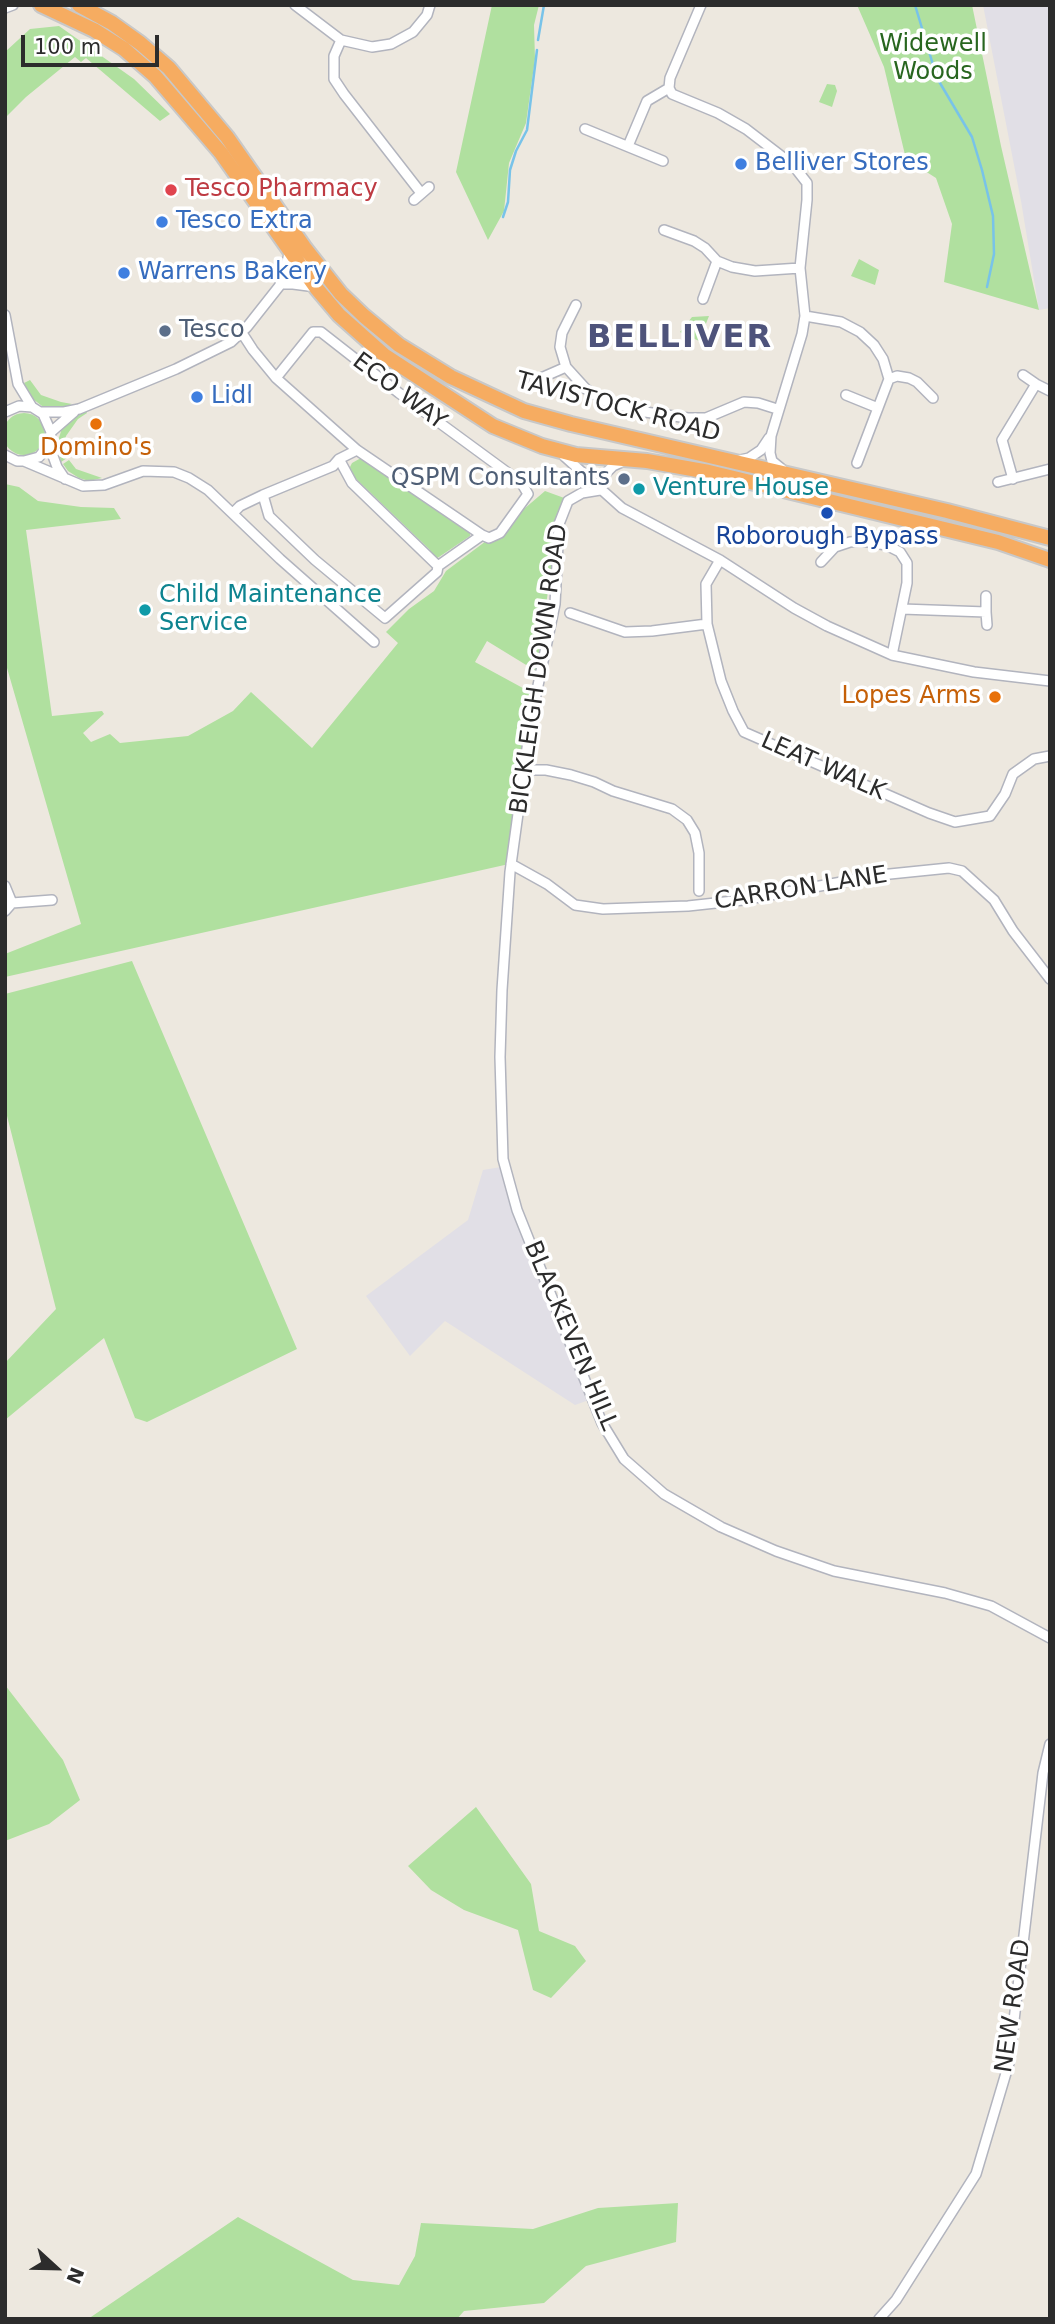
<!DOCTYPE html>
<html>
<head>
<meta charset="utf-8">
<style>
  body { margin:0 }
  #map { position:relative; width:1055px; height:2324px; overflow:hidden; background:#ede8df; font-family:"DejaVu Sans",sans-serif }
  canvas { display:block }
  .frame { position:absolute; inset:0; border:7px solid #2c2c2c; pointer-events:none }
  .north { position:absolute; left:21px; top:2233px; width:70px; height:70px; -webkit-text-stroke:5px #fff; paint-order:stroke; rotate:112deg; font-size:19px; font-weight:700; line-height:28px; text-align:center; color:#2c2c2c }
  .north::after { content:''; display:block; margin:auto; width:24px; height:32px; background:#2c2c2c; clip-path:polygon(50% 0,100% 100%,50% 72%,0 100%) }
  .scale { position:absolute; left:21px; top:35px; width:138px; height:32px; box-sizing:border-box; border:4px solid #2c2c2c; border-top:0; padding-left:9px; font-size:21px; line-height:24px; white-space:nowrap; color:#2c2c2c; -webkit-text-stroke:5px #fff; paint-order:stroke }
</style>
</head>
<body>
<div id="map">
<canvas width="1055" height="2324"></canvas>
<div class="frame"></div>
<div class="north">N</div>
<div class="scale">100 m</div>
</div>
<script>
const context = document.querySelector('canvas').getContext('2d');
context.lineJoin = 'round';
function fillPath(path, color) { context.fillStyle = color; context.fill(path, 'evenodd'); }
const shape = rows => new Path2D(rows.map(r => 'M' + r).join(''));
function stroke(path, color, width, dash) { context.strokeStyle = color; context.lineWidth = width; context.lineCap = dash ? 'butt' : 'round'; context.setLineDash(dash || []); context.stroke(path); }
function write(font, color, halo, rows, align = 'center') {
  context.font = font + ' "DejaVu Sans",sans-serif'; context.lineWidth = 7; context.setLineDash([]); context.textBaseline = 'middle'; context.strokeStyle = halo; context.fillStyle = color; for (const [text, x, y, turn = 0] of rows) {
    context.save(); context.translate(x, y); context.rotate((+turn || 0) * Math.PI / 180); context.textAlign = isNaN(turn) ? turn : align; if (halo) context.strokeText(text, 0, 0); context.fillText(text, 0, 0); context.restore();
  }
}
fillPath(shape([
  [983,5,1050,5,1050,308,1039,310,1021,201],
  [501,1167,589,1400,575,1405,445,1321,410,1356,366,1296,468,1220,483,1170]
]), '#e1dfe6');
fillPath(shape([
  [492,5,539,5,534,25,535,59,526,123,509,163,504,211,488,240,456,172],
  [857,5,972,5,1001,146,1039,310,944,282,952,224,936,178,906,159,884,67],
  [59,26,134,79,170,114,160,121,86,58,81,62,75,57,26,97,5,118,5,52,30,29],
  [827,84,835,85,837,91,832,107,819,102],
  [859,259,879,270,875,285,851,276],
  [709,316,699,341,680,332,692,317],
  [30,380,41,395,61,402,72,404,58,409,42,406,33,399,28,392,24,383],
  [86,411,87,413,78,419,66,436,64,444,67,458,61,462,57,444,63,425,72,417],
  '3 434a21 21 0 1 1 42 0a21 21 0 1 1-42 0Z',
  [361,458,470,533,470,536,436,559,429,549,351,474,350,467,352,463],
  [69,460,76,469,102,478,89,481,79,478,68,471,63,464],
  [5,484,19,487,38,501,81,507,114,508,121,519,26,530,52,716,102,711,104,714,83,733,91,742,110,734,120,743,188,736,233,711,251,692,312,748,398,643,386,632,409,609,434,591,446,571,490,538,545,491,567,499,560,512,536,671,487,641,475,662,532,693,509,864,5,977,5,954,81,924,5,661],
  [132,961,297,1349,147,1422,135,1418,104,1338,5,1420,5,1363,56,1309,5,1108,5,994],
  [5,1685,63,1760,80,1800,49,1824,5,1841],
  [476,1807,531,1884,539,1931,575,1946,586,1961,551,1998,533,1990,518,1930,464,1910,431,1890,408,1866],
  [678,2203,676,2242,586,2266,544,2303,464,2311,457,2319,88,2319,238,2217,353,2280,399,2285,415,2256,421,2223,533,2229,598,2208]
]), '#b0e09f');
stroke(shape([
  [915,5,937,78,972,137,982,170,993,216,994,254,987,287],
  [538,40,544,5],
  [503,217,508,202,510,170,516,151,527,130,537,50]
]), '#78c3e9', 2.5);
const minor = shape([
  [295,5,341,40,372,47,391,44,413,32,427,15,430,5],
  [701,5,670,78,669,88,672,94,718,113,746,129,793,165,807,183,807,200,800,268,805,316,802,334,771,436,770,453,772,461,783,470],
  [5,8,13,5],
  [341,40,334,56,334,79,344,94,421,193],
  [585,129,663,161],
  [628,146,647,101,669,88],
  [414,200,429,187],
  [664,230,694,241,705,248,717,261,732,267,755,271,800,268],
  [282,279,290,251],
  [280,284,293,284,316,287],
  [703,299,717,261],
  [576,305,562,333,560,347,566,367,586,389,605,401,645,412,688,418,706,418,744,402,758,403,777,409],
  [5,315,18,384,32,407],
  [805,316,841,322,860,332,874,345,883,359,889,379,857,463],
  [242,333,253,350,276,378,357,450,482,535,489,538,500,533,528,494,522,484,508,473,399,393,321,332,313,332,276,378],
  [1023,375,1036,384],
  [889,379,897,376,909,378,917,382,933,398],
  [534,381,566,367],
  [846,395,878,408],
  [5,412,19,406,32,407,43,414,51,432,49,445,39,457,24,461,17,461,5,455],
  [40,412,64,412,79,409,176,369,231,342,247,327,292,270,302,262],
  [51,432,74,412],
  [49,445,57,467,65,479],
  [357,450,339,459,333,466,263,495,269,516,315,560,385,618,437,572,438,566],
  [564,456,622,508,720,560,794,608,827,626,892,655,974,672,1050,681],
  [339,459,352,483,438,566],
  [740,460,749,458,761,450,769,438],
  [24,461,83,486,104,485,143,471,174,472,189,478,208,490,280,559,374,642],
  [1013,479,1002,440,1036,384,1050,391],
  [998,482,1050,469],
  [600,490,582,493,568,501,559,524,555,604,531,719,510,872,502,990,500,1057,503,1159,517,1210,602,1423,624,1459,664,1494,721,1527,776,1551,834,1571,945,1593,991,1606,1050,1638],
  [600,490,606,473,613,466,624,461],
  [233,513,240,506,263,495],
  [720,560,706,584,707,624,721,681,733,711,744,732,929,813,955,822,990,816,1005,794,1013,774,1034,759,1050,756],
  [821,562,835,547,850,542,862,541,886,545,900,552,907,563,907,583,892,655],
  [438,566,482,535],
  [902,609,986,612,986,596],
  [986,612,987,625],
  [570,613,625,632,652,631,707,624],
  [524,770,546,770,571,775,594,782,613,791,672,809,687,820,695,833,699,853,699,891],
  [511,864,547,884,575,905,603,909,688,906,743,900,880,875,949,868,962,871,994,900,1013,931,1050,979],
  [5,886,12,903,5,911],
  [12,903,52,900],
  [879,2319,896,2300,976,2174,1009,2063,1043,1773,1050,1744]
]);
const highway = shape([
  [41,5,94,30,124,49,155,76,221,153,317,289,339,315,384,355,493,426,542,446,576,455,647,461,709,472,998,542,1050,560],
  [79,5,112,23,140,43,169,68,227,137,304,247,341,294,364,316,399,345,451,377,524,411,571,424,947,511,1050,538]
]);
stroke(minor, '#b2b4be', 12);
stroke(highway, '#c8c8c8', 18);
stroke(minor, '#fff', 9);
stroke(highway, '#f6ac61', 14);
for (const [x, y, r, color] of [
  [741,164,7,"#3f7fe0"],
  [171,190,7,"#e0444e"],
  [162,222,7,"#3f7fe0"],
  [124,273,7,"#3f7fe0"],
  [165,331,7,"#5c6f8a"],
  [197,397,7,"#3f7fe0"],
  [96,424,7,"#e8710a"],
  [624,479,7,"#5c6f8a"],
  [639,489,7,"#0f9aa8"],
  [827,513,7,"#1a4fb4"],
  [145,610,7,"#0f9aa8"],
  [995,697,7,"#e8710a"]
]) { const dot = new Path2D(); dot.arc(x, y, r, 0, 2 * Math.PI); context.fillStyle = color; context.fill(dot); stroke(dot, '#fff', 2.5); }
write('24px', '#28661f', '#fff', [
  ["Widewell",933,45],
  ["Woods",933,73]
]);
write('24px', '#366cbe', '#fff', [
  ["Belliver Stores",755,164],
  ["Tesco Extra",176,222],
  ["Warrens Bakery",138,273],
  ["Lidl",211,397]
], 'left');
write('24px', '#be3a42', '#fff', [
  ["Tesco Pharmacy",185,190]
], 'left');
write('24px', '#4e5e75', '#fff', [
  ["Tesco",179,331],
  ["QSPM Consultants",610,479,"right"]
], 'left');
write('24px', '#2c2c2c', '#fff', [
  ["ECO WAY",399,392,37],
  ["TAVISTOCK ROAD",618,408,15],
  ["BICKLEIGH DOWN ROAD",540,669,-82],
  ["LEAT WALK",823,767,24],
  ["CARRON LANE",801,889,-9],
  ["BLACKEVEN HILL",570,1336,67],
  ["NEW ROAD",1014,2006,-82]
]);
write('24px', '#c56008', '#fff', [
  ["Domino's",96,449],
  ["Lopes Arms",981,697,"right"]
]);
write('24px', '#0d838f', '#fff', [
  ["Venture House",653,489],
  ["Child Maintenance",159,596],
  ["Service",159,624]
], 'left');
write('24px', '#164399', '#fff', [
  ["Roborough Bypass",827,538]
]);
context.letterSpacing = '2px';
write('bold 32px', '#4e537b', '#fff', [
  ["BELLIVER",680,339]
]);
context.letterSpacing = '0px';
</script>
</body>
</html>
